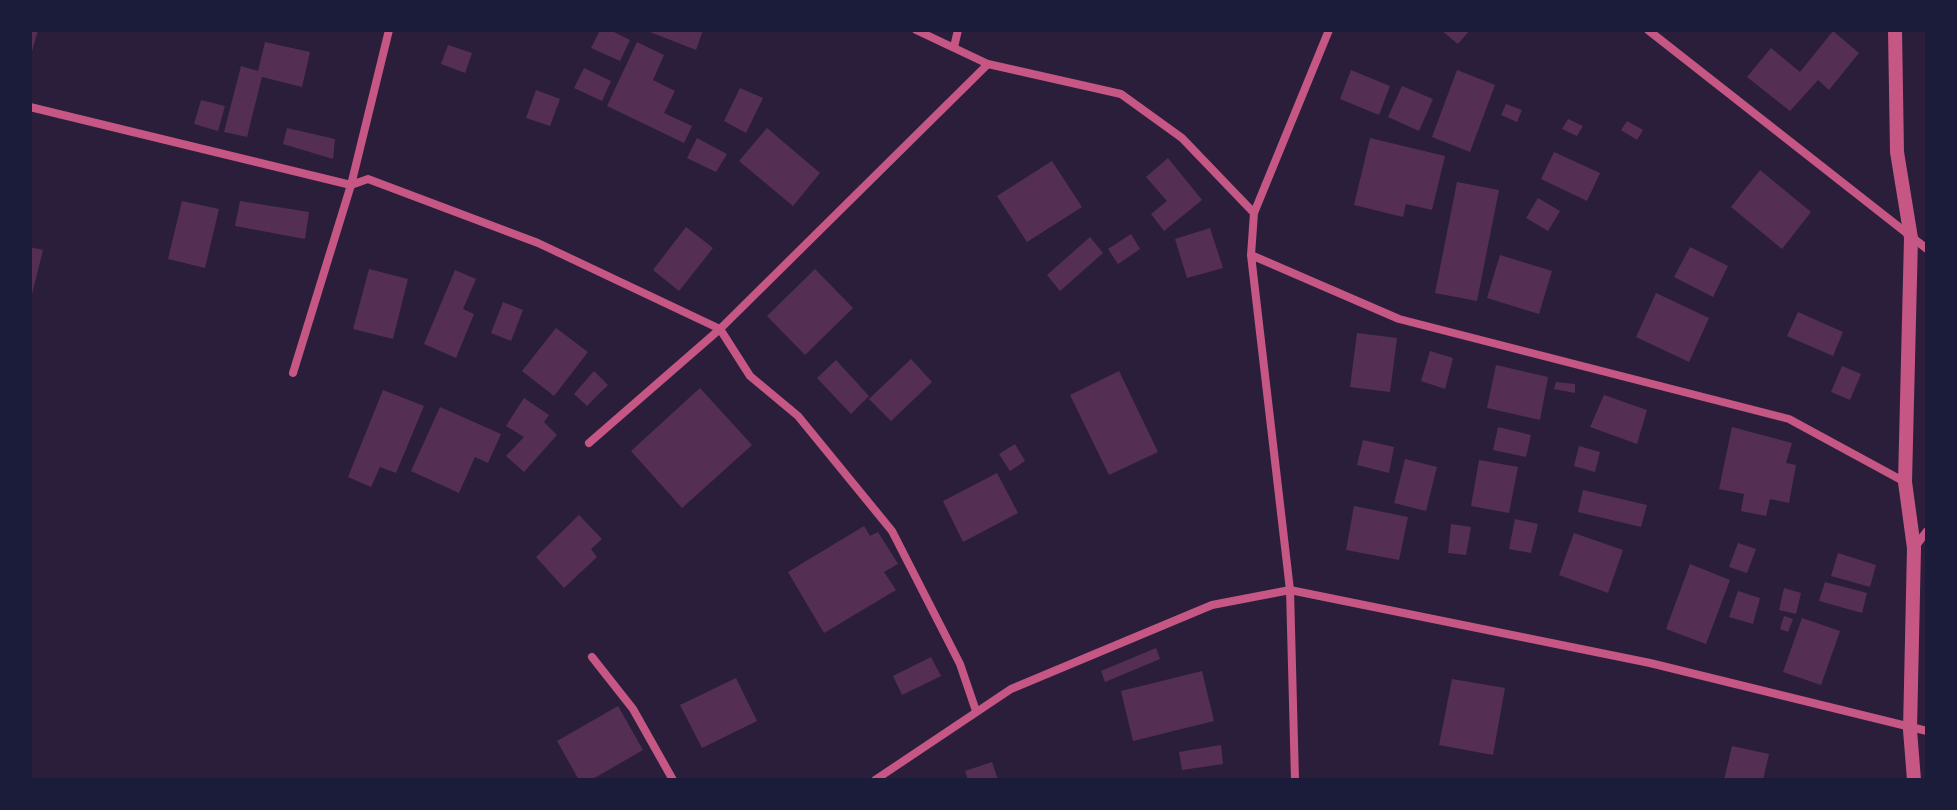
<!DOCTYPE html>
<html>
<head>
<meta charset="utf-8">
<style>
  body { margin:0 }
  #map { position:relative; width:1957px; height:810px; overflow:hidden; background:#1b1b3a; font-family:"Playfair Display",serif }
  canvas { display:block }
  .frame { position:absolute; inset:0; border:32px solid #1b1b3a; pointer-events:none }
</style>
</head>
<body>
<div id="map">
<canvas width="1957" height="810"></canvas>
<div class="frame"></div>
</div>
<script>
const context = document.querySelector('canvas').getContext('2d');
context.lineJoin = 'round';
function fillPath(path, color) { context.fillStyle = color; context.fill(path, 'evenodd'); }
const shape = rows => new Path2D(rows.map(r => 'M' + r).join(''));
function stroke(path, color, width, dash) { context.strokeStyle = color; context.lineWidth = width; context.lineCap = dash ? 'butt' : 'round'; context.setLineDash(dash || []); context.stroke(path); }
fillPath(shape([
  [30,30,1927,30,1927,780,30,780]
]), '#2a1e3b');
fillPath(shape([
  [30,30,38,30,31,55,30,55],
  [600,30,610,30,630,40,620,61,591,48],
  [645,30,703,30,696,50],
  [1441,30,1470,30,1458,44],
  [1833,31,1859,53,1829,90,1818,80,1790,111,1747,77,1771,48,1800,72],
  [265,42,310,52,302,87,262,77,247,137,224,132,241,66,258,71],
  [637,42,664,55,653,80,675,91,664,113,692,126,684,143,607,106],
  [448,45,472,53,465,73,441,64],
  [584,68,611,81,602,101,574,88],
  [1351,70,1390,86,1379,115,1340,99],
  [1457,70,1495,85,1470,152,1432,137],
  [1402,86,1433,99,1419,131,1388,117],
  [740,88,763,98,746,133,724,121],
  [536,90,560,99,550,126,526,118],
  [201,100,225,106,218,131,194,124],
  [1506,104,1522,110,1517,122,1501,115],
  [1568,119,1583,126,1577,136,1562,129],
  [1627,121,1643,130,1637,140,1621,130],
  [287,128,335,139,333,159,283,144],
  [767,128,820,173,793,206,739,161],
  [697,138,727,154,716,172,687,158],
  [1370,138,1445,156,1432,210,1406,204,1403,217,1354,205],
  [1554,152,1600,173,1587,201,1541,179],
  [1168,158,1202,200,1164,231,1151,214,1167,201,1146,177],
  [1052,161,1082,207,1027,242,997,196],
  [1760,170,1811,212,1782,249,1731,207],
  [1457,182,1499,190,1477,301,1435,293],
  [1538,198,1560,211,1548,231,1526,218],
  [182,201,219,209,205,268,168,259],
  [240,201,309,212,305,239,235,226],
  [686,227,713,248,679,291,653,270],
  [1210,228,1223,268,1187,278,1175,239],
  [1131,234,1140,249,1118,264,1108,249],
  [1090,237,1103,253,1060,291,1047,275],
  [30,247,43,250,31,298,30,298],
  [1690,247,1728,266,1713,297,1674,277],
  [1500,255,1552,271,1539,314,1487,298],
  [369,269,408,279,393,339,353,329],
  [815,269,853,308,805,355,767,316],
  [455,270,476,279,463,309,474,314,456,358,424,344],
  [1656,293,1709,318,1689,362,1636,337],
  [503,302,523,310,511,341,491,333],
  [1798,312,1843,332,1833,356,1787,336],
  [556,328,588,352,554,396,522,371],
  [1357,333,1397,338,1390,392,1350,387],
  [1430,351,1453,358,1445,389,1421,381],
  [911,359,932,382,891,421,869,399],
  [836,360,869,396,851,414,817,378],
  [1496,365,1548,377,1540,420,1487,408],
  [1842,366,1861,374,1850,400,1831,392],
  [594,371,608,385,587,406,574,394],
  [1119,371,1158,452,1109,475,1070,395],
  [1556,382,1575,384,1575,393,1554,389],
  [700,388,752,445,682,508,631,451],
  [383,390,424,406,396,473,380,467,371,487,348,477],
  [1604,395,1647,410,1637,444,1590,427],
  [524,398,549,415,544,422,557,435,524,472,506,456,524,437,506,426],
  [440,407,501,434,488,463,475,457,459,493,411,471],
  [1498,427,1531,435,1526,457,1493,450],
  [1732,427,1792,443,1786,463,1796,465,1789,503,1770,499,1766,516,1741,511,1744,494,1719,489],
  [1363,440,1394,447,1389,473,1357,465],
  [1015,444,1025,461,1010,471,999,454],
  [1579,446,1600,452,1595,472,1574,466],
  [1405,459,1437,467,1426,511,1394,503],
  [1479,460,1518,467,1509,513,1471,506],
  [997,473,1018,513,963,542,943,501],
  [1583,490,1647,505,1641,527,1578,512],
  [1354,506,1408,517,1399,560,1346,550],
  [579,515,602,539,591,549,597,557,564,588,536,557],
  [1515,519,1538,524,1531,553,1509,549],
  [1451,524,1471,527,1466,555,1448,553],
  [864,526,870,536,878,532,898,564,884,572,896,590,824,633,788,572],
  [1574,533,1623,550,1608,593,1559,575],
  [1738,543,1756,549,1747,573,1729,567],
  [1838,553,1876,565,1870,587,1831,576],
  [1690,564,1730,580,1706,644,1666,629],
  [1825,582,1867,593,1862,613,1819,601],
  [1784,588,1801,593,1796,614,1779,610],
  [1738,591,1760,598,1753,624,1729,617],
  [1784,616,1793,619,1788,632,1780,629],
  [1802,618,1840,631,1821,685,1783,672],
  [1156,648,1160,659,1105,682,1101,671],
  [931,657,941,676,902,695,893,676],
  [1202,671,1214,721,1133,741,1121,691],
  [736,678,757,721,702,748,680,705],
  [1452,679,1505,688,1493,755,1439,745],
  [618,706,643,750,591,780,579,780,557,741],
  [1221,745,1223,764,1182,770,1179,752],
  [1732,746,1769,754,1763,780,1724,780],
  [992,762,998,780,968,780,965,771]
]), '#542f53');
stroke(shape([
  [916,30,988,64,1121,94,1182,138,1254,213],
  [1648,30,1927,249],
  [954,47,958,30],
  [30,107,351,185,368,179,538,243,720,329,750,376,798,416,892,531,960,664,976,711],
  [1251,255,1399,319,1789,419,1905,482],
  [293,373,351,185,389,30],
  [589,443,720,329,988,64],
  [1915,547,1927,531],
  [592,657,633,709,673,780],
  [875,780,1011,689,1212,605,1290,590,1650,663,1927,731],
  [1295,780,1290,590,1251,255,1254,213,1329,30]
]), '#c65784', 8);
stroke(shape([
  [1895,30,1897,152,1911,238,1905,482,1914,548,1910,730,1914,780]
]), '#c65784', 14);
</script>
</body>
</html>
